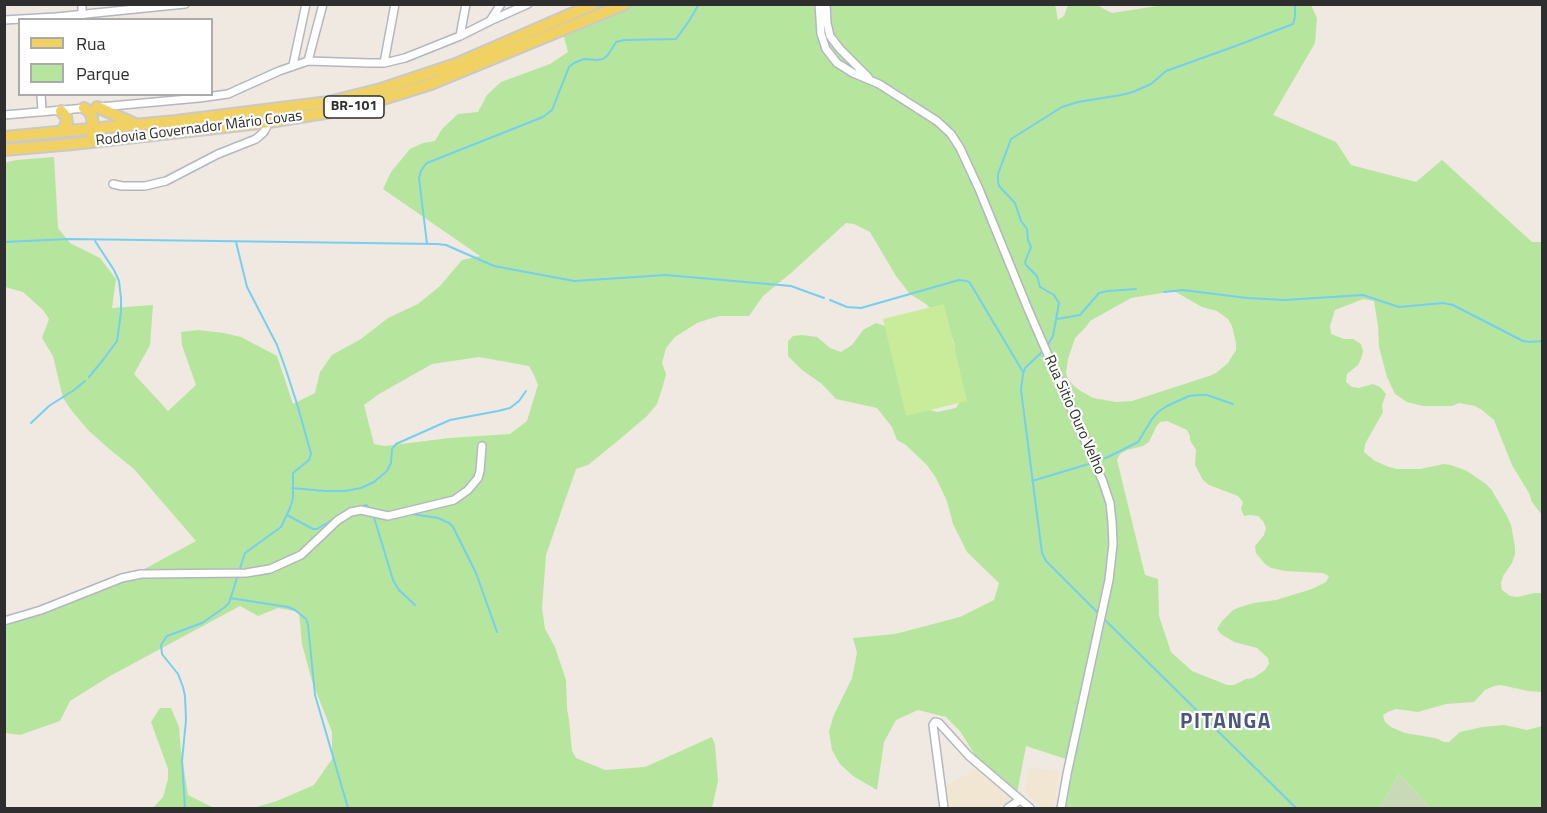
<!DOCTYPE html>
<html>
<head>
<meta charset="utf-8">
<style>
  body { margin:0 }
  #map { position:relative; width:1547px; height:813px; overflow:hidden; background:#efe9e1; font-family:"Titillium Web",sans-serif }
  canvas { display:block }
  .frame { position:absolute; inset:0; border:6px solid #2e2e2e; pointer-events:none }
  .legend { position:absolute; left:18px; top:18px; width:195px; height:78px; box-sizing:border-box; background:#fff; border:2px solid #ababab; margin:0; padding:8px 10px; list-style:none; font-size:18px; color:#2e2e2e }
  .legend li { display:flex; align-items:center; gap:12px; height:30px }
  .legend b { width:30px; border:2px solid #ababab }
</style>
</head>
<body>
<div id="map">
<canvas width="1547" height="813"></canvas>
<div class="frame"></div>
<ul class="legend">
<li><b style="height:8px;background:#f2d163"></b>Rua</li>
<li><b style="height:16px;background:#b6e59e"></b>Parque</li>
</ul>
</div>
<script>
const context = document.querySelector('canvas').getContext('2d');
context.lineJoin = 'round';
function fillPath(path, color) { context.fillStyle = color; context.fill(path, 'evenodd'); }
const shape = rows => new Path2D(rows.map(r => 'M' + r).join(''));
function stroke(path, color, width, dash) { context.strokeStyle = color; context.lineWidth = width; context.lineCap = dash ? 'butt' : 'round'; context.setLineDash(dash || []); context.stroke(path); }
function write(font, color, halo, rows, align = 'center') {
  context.font = font + ' "Titillium Web",sans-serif'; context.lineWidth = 4.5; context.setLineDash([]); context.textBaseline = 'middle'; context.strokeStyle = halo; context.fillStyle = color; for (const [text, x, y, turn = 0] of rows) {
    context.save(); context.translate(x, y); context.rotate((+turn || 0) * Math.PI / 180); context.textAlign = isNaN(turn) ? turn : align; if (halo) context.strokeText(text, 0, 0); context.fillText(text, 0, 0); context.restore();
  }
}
fillPath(shape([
  [979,768,1013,797,998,808,950,808,946,785],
  [1029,768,1059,771,1054,808,1043,808,1024,792]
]), '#f0e6d1');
fillPath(shape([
  [1055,4,1058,20,1064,16,1068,5,1098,5,1102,8,1112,13,1170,4,1311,5,1317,18,1315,43,1273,115,1336,142,1351,165,1416,182,1442,160,1532,242,1542,242,1542,515,1532,502,1529,493,1512,465,1494,420,1482,410,1475,406,1459,403,1452,406,1423,406,1407,402,1395,394,1387,377,1379,347,1378,326,1374,301,1363,299,1335,310,1330,326,1331,334,1344,339,1353,339,1361,344,1363,351,1361,359,1358,365,1347,374,1346,382,1352,387,1359,388,1373,384,1380,387,1386,394,1382,405,1383,412,1365,444,1364,452,1375,461,1389,467,1397,469,1420,469,1444,464,1451,465,1467,471,1486,484,1491,489,1507,516,1511,525,1515,547,1515,554,1512,563,1503,576,1501,583,1502,590,1510,596,1518,597,1534,593,1542,593,1542,692,1528,691,1501,685,1494,686,1485,690,1474,702,1446,704,1418,712,1396,709,1388,712,1383,715,1385,722,1391,727,1405,733,1435,738,1444,742,1449,742,1460,732,1482,727,1504,725,1527,730,1542,726,1542,808,1430,808,1399,774,1380,808,1065,808,1066,796,1072,761,1026,746,1016,799,978,760,960,731,946,717,918,710,896,720,884,742,877,790,853,776,840,764,832,750,829,732,833,717,852,678,857,653,853,638,895,634,960,617,994,600,999,583,967,552,953,524,947,501,936,478,927,465,906,445,897,440,892,427,877,408,836,399,822,384,802,370,788,356,788,341,793,336,802,335,817,337,830,348,841,352,852,345,863,330,876,323,885,326,923,408,937,412,956,408,965,394,956,362,954,343,948,326,926,304,910,294,896,276,870,232,854,224,846,223,791,273,763,296,749,316,720,316,709,319,697,323,675,337,666,348,662,363,666,374,662,389,657,404,647,416,614,444,588,465,576,469,546,555,542,608,545,629,555,647,566,680,567,709,569,720,572,751,576,758,605,770,645,767,712,737,715,745,718,781,712,808,253,808,277,801,314,785,332,759,332,732,312,681,302,644,299,612,278,608,258,616,240,606,110,676,70,701,60,721,20,735,5,733,5,625,54,608,128,578,196,541,134,469,108,448,88,430,72,411,63,398,53,356,42,338,49,319,43,310,23,292,5,287,4,163,16,160,54,157,58,228,70,243,100,258,116,279,112,308,153,305,150,345,134,374,168,411,196,385,182,345,181,332,198,330,224,333,241,337,277,356,293,404,315,393,320,372,332,355,361,339,388,318,418,304,440,286,462,260,480,256,383,189,391,172,410,149,423,143,435,141,442,129,458,114,478,112,487,95,501,82,550,64,568,52,563,33,631,5],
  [1174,291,1202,307,1217,311,1228,319,1232,326,1236,343,1236,350,1228,363,1216,373,1209,376,1132,401,1116,402,1093,398,1079,390,1073,385,1068,379,1066,373,1068,359,1075,338,1086,327,1090,321,1131,298],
  [479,357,529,366,534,375,538,385,527,421,510,434,449,438,385,446,374,444,364,405,379,394,432,364],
  [1167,421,1187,430,1190,436,1190,440,1196,450,1195,465,1203,480,1209,485,1238,496,1243,502,1241,509,1244,516,1250,515,1258,516,1263,521,1266,528,1264,535,1255,546,1256,553,1265,564,1271,568,1285,571,1323,573,1329,576,1326,582,1312,589,1276,600,1254,603,1240,607,1233,610,1222,621,1217,629,1221,634,1234,642,1257,648,1268,658,1269,664,1265,670,1253,678,1246,679,1234,685,1227,685,1192,671,1171,652,1159,616,1158,579,1145,575,1117,460,1120,454,1127,450,1143,446,1149,442,1156,427,1160,422],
  [160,708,171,708,179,727,181,751,188,795,214,808,153,808,163,797,168,779,168,769,151,722]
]), '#b6e59e');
fillPath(shape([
  [1399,774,1430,808,1380,808]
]), '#c8d9b8');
fillPath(shape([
  [944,304,967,401,906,416,883,319]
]), '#c9ec9a');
stroke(shape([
  [4,242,69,239,437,244,446,245,494,266,574,281,666,275,791,286,824,298],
  [427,244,419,178,421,171,425,165,427,163,543,117,552,110,569,67,574,63,584,59,596,60,603,59,608,55,616,42,624,40,676,39,689,21,699,4],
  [1164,292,1183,290,1247,298,1285,300,1363,295,1399,307,1443,303,1453,305,1523,341,1530,342,1542,341],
  [830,300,847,307,861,308,959,280,967,281,970,283,1023,372],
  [1057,319,1080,315,1099,293,1108,291,1136,289],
  [1047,346,1053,336,1059,303,1054,295,1040,287,1037,276,1026,265,1025,262,1031,247,1028,240,1027,229,1021,221,1015,203,999,186,998,182,998,174,1011,139,1062,107,1078,102,1121,95,1133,92,1151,84,1166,71,1233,47,1293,24,1295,17,1295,4],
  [1043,351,1025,368,1023,374,1021,390,1042,553,1046,561,1100,615],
  [89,377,103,360,117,341,121,312,121,298,119,281,114,270,95,241],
  [31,423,49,406,74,390,85,381],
  [1097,461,1108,457,1138,442,1152,419,1158,412,1167,406,1189,396,1199,395,1207,395,1233,404],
  [1032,481,1092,463],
  [292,488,325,491,345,491,361,488,374,482,387,471,391,463,392,449,396,444,450,420,498,411,510,408,519,401,526,391],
  [358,507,366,505,371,509],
  [373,514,393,580,399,590,415,605],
  [412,514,438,518,449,523,453,527,476,573,497,632],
  [287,515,313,529,317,529,334,519],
  [230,598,288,607,295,610,306,619,308,625,315,695,348,808],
  [1103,618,1296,808],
  [185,808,182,761,186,720,185,696,183,687,178,674,162,654,161,645,167,636,202,623,225,607,229,603,245,553,281,527,290,508,293,498,293,473,309,460,311,454,298,407,286,370,277,345,247,287,236,242]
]), '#75cff0', 2);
const street = shape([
  [82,4,82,15],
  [819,4,821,34,826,49,837,63,853,73,879,84,937,121,951,134,960,148,979,189,1028,309,1103,482,1110,503,1112,522,1113,544,1109,580,1067,774,1061,808],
  [826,4,827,23,830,36,840,49,868,77],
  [4,20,56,17,185,4],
  [490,21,501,4],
  [460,36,466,4],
  [308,61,323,4],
  [384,63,395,4],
  [293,65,306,4],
  [41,94,42,112],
  [100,107,199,98,228,94,279,71,308,61,369,63,384,63,405,58,460,36,490,21,528,4],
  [4,115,86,108],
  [113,184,122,186,145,186,166,181,218,154,256,139,264,132,269,122],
  [4,621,41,610,122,578,141,574,246,573,270,569,301,555,338,520,351,512,361,510,388,516,454,500,468,490,478,478,480,471,482,446],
  [944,808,933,725,935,722,939,723,969,756,1030,808],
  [1008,808,1020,800]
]);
const primary = shape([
  [97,107,133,123],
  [84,108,89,111,92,117,93,128,91,134],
  [61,111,66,117,67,123,62,131],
  [4,137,176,121,329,102,381,89,456,64,594,4],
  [4,150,73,144,269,122,337,111,367,104,431,84,625,4]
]);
stroke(street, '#b4b7c1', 10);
stroke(primary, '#c9c9c9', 14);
stroke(street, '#fff', 7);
stroke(primary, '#f2d163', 10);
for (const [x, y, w] of [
  [354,107,60]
]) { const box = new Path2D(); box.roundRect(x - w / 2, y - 11, w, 22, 4.5); context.fillStyle = '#fff'; context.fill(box); stroke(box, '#2e2e2e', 1.5); }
write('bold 14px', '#2e2e2e', null, [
  ["BR-101",354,107]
]);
write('15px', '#2e2e2e', '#fff', [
  ["Rodovia Governador Mário Covas",199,129,-7],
  ["Rua Sitio Ouro Velho",1074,415,66]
]);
context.letterSpacing = '1.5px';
write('bold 21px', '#4d5680', '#fff', [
  ["PITANGA",1226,723]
]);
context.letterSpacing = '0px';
</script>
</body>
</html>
